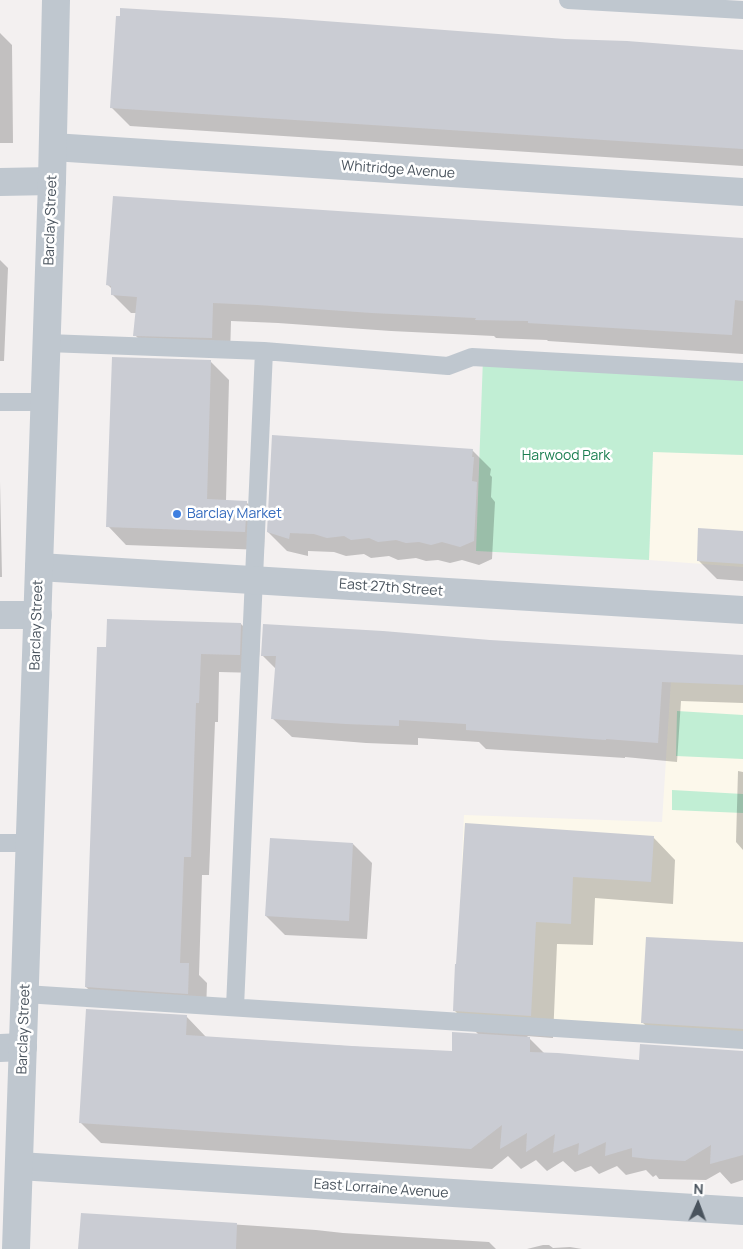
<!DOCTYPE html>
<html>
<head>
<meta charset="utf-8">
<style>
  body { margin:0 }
  #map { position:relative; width:743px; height:1249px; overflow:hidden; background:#f3f0f0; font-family:Manrope,sans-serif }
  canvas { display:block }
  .north { position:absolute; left:673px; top:1179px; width:50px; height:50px; -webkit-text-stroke:4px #fff; paint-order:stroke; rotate:2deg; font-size:14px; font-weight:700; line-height:20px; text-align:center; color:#49535d }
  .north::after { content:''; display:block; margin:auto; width:18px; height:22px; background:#49535d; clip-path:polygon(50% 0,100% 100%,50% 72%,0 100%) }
</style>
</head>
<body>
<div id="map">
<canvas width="743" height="1249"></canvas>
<div class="north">N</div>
</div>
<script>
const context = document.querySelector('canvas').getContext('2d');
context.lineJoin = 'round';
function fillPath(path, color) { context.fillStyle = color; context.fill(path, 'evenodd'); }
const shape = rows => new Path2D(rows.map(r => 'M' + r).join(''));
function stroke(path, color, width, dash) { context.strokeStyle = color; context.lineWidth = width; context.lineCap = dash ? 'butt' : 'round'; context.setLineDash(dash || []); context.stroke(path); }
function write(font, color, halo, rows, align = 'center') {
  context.font = font + ' Manrope,sans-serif'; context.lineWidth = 5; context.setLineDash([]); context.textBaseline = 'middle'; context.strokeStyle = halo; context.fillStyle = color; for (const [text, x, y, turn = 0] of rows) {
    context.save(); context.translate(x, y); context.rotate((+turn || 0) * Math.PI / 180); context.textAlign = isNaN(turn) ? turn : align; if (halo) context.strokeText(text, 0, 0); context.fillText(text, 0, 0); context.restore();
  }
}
fillPath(shape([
  [653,451,743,455,743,567,649,560],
  [671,681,743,684,743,1036,455,1016,464,815,662,822]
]), '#fcf8eb');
fillPath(shape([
  [483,358,743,372,743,455,653,452,649,560,476,551],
  [677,711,743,715,743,759,676,756],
  [672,790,743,794,743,813,672,810]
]), '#c1eed4');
fillPath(shape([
  [0,33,12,45,13,143,0,143],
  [565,40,743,51,743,166,130,126,111,107],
  [743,239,743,354,548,341,547,340,496,338,494,336,391,331,278,323,231,321,230,357,153,354,135,335,137,313,131,313,112,294,112,289,108,285],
  [0,260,8,268,4,361,0,361],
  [210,361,229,380,226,501,246,502,265,521,264,550,126,545,108,526],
  [472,450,491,469,490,475,492,477,491,497,495,502,492,559,479,565,462,560,450,563,438,560,426,561,416,558,398,560,389,556,371,558,364,554,346,556,334,552,308,551,308,556,287,551,268,532],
  [0,481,2,577,0,577],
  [743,533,743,581,717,579,698,560],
  [241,624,260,643,258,673,219,672,218,722,215,722,209,875,202,875,199,975,207,983,206,1012,105,1005,86,987,107,648],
  [490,641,743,656,743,703,681,701,677,762,625,757,625,758,486,749,479,742,418,738,418,745,366,743,292,737,272,718,276,669,262,655],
  [738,771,743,772,743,850,736,842],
  [466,825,653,837,675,860,673,904,595,898,593,945,557,944,553,1038,527,1036,545,1054,640,1061,743,1052,743,1180,731,1184,720,1172,706,1180,659,1179,656,1175,653,1177,646,1170,626,1175,617,1166,599,1174,591,1166,575,1172,563,1161,547,1171,536,1160,521,1169,508,1156,492,1169,101,1143,81,1123,186,1016,206,1037,453,1053,479,1035,454,1010],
  [353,844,372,863,367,939,285,935,266,916],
  [743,944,743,1048,663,1042,642,1022],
  [82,1214,316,1230,343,1233,489,1242,496,1249,79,1249],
  [543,1245,549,1245,553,1248,570,1247,582,1249,527,1249]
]), '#0003');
fillPath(shape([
  [120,8,284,18,565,39,627,41,743,50,743,149,110,108,116,16,120,16],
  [113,196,743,238,743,301,735,300,732,335,528,323,528,321,475,320,476,318,372,313,258,305,213,303,212,338,133,336,137,297,111,295,111,286,106,285],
  [112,357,211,360,207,499,247,501,245,532,106,527],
  [272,435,473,449,472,457,474,457,472,481,477,482,474,541,460,547,442,542,431,545,419,542,406,543,396,540,378,542,369,538,351,540,344,536,327,538,314,534,290,533,289,539,267,532],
  [698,528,743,531,743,564,697,561],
  [107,619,241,623,240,655,201,654,199,703,196,703,191,857,184,857,180,963,189,963,188,994,85,987,97,647,106,647],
  [263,624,383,631,490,640,743,655,743,685,662,682,658,743,606,739,606,740,466,730,466,724,399,720,399,726,346,724,271,719,276,656,261,656],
  [465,823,654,836,651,882,573,877,571,924,536,922,531,1016,453,1011,455,964,456,964],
  [270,838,353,843,349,921,265,916],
  [646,937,743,942,743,1029,641,1023],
  [86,1009,187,1015,186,1035,352,1046,452,1051,452,1032,530,1037,530,1052,558,1053,639,1060,640,1044,743,1051,743,1155,710,1164,711,1145,685,1161,649,1159,632,1157,632,1148,605,1156,606,1142,578,1155,579,1143,553,1153,555,1134,526,1152,527,1133,500,1149,502,1125,471,1149,79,1123],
  [81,1213,237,1223,236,1249,78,1249]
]), '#caccd3');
stroke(shape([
  [568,0,743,10],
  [47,343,264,351,448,366,472,357,743,372],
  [0,402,45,402],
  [0,843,30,843],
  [25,994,743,1040],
  [235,1007,264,351]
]), '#bfc7cf', 18);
stroke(shape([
  [53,147,743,192],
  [0,182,52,181],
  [39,567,743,610],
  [0,615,38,615],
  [0,1048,23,1047],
  [19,1166,743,1211]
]), '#bfc7cf', 28);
stroke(shape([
  [16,1249,52,181,56,0]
]), '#bfc7cf', 28);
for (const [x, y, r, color] of [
  [177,514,5,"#3f7fe0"]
]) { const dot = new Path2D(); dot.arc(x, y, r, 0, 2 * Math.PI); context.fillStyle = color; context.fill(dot); stroke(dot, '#fff', 2); }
write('14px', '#49535d', '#fff', [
  ["Whitridge Avenue",398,170,4],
  ["Barclay Street",51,220,-88],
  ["East 27th Street",391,588,4],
  ["Barclay Street",37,625,-88],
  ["Barclay Street",24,1029,-88],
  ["East Lorraine Avenue",381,1189,4]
]);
write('14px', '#1a7e50', '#fff', [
  ["Harwood Park",566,456]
]);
write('14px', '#366cbe', '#fff', [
  ["Barclay Market",187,514]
], 'left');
</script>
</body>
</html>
